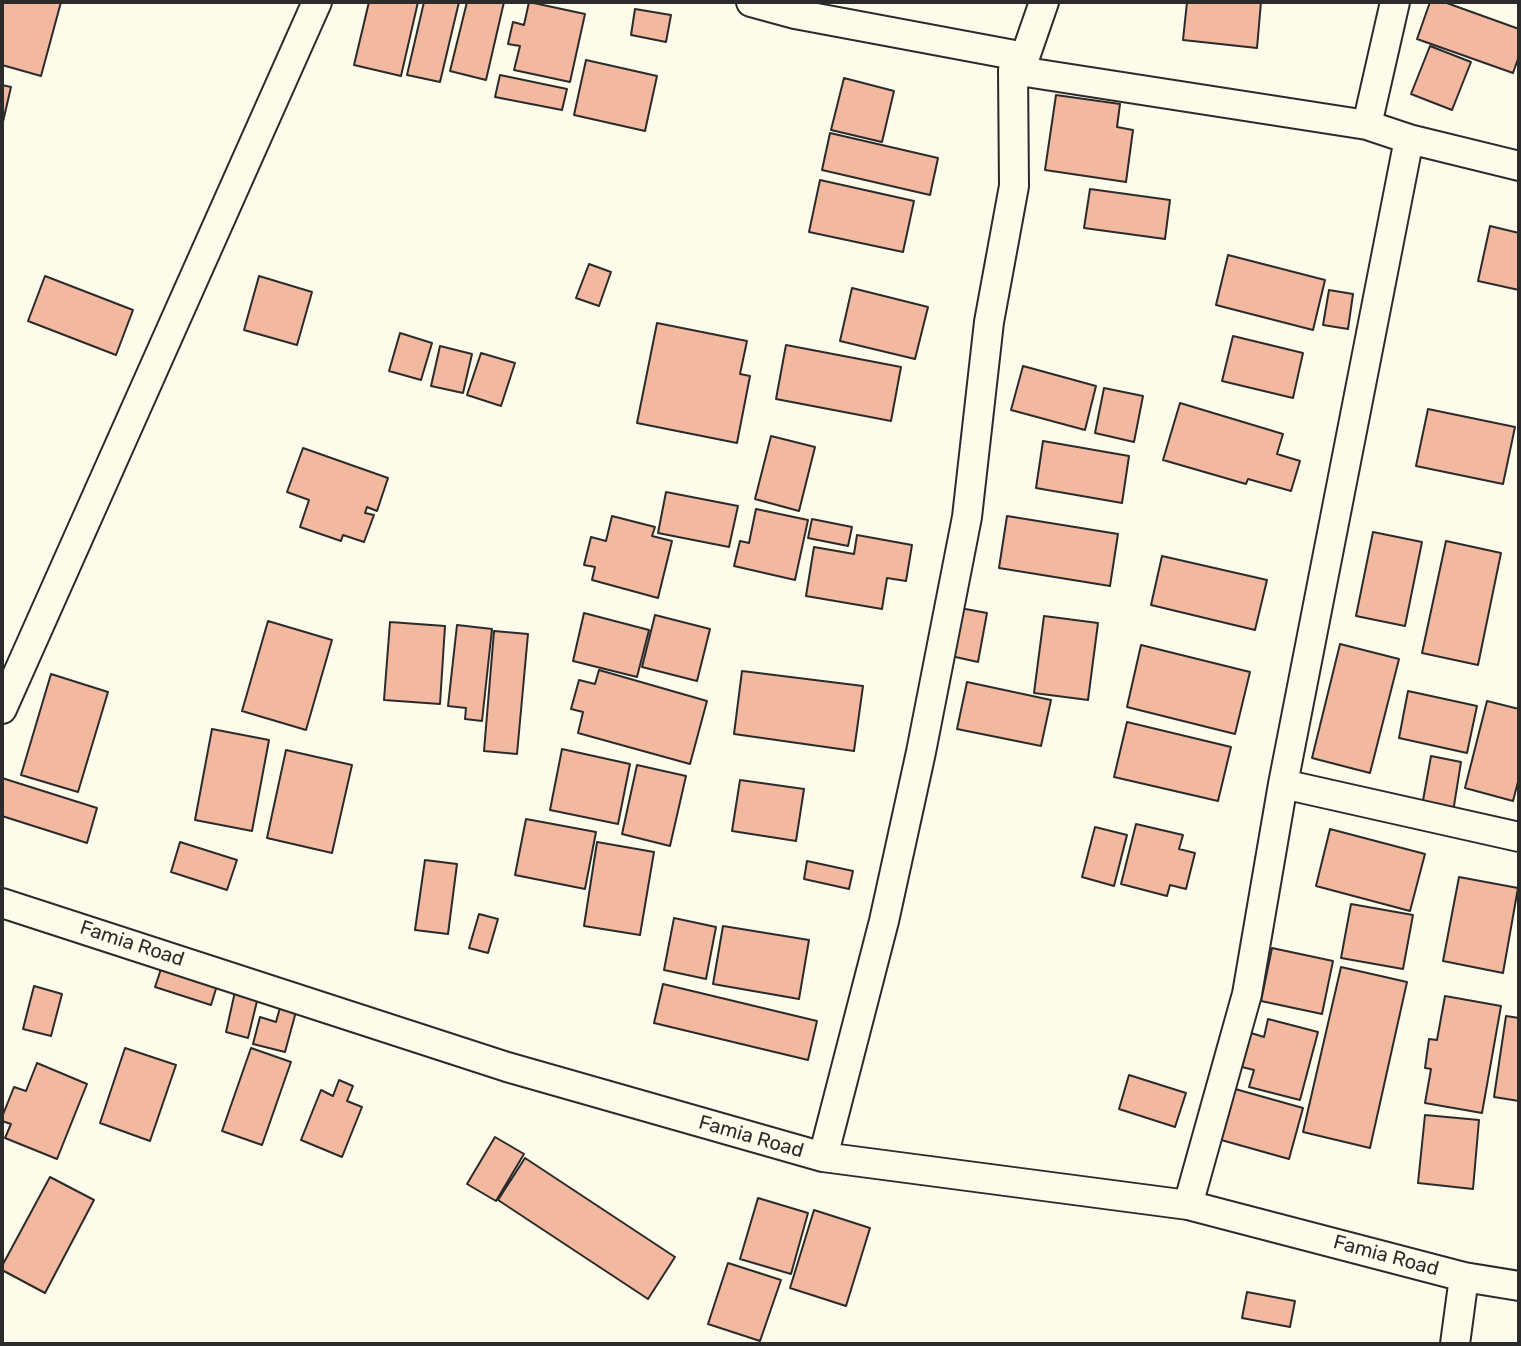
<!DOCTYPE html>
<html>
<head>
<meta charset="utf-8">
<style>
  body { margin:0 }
  #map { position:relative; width:1521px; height:1346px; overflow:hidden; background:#fdfbea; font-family:Rubik,sans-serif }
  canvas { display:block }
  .frame { position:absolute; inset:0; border:4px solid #2b2b2b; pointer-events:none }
</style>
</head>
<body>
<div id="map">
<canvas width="1521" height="1346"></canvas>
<div class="frame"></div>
</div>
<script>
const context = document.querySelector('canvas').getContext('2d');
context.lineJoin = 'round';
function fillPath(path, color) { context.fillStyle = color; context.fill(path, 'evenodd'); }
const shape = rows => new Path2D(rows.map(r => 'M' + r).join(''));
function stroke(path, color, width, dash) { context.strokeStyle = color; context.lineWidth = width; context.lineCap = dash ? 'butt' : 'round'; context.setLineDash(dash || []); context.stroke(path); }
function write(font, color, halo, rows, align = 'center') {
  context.font = font + ' Rubik,sans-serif'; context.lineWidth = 6; context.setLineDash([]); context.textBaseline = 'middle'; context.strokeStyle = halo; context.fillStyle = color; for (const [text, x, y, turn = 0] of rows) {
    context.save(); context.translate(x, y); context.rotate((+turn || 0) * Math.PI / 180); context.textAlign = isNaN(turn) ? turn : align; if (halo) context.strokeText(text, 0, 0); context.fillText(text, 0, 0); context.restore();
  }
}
const building = shape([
  [2,2,61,2,41,76,2,65,2,2],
  [369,2,418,2,401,76,354,65,369,2],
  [424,2,459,2,440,82,407,75,424,2],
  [467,2,504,2,486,80,450,71,467,2],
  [529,2,585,14,570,82,514,70,520,46,508,44,513,22,524,25,529,2],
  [1187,2,1261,2,1257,48,1183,40,1187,2],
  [1430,2,1444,2,1519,29,1519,56,1513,73,1417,39,1430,2],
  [635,9,671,15,666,42,631,35,635,9],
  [1430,46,1471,62,1452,110,1411,94,1430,46],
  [586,60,657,76,645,131,574,115,586,60],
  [500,75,567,89,562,110,495,97,500,75],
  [844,78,894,91,882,142,831,130,844,78],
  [2,85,11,87,2,126,2,85],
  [1056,95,1120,104,1117,127,1133,130,1126,182,1045,170,1056,95],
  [830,133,938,158,930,195,822,170,830,133],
  [820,180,914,201,903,252,809,232,820,180],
  [1090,189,1170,200,1165,239,1084,228,1090,189],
  [1490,226,1519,233,1519,290,1478,281,1490,226],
  [1228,255,1325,280,1313,330,1216,305,1228,255],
  [589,264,611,272,599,306,576,298,589,264],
  [45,276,133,310,116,355,28,321,45,276],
  [259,276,312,292,297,345,244,330,259,276],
  [852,288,928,307,915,359,840,341,852,288],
  [1329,290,1353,294,1348,329,1323,325,1329,290],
  [657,323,747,341,740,374,750,376,737,443,637,423,657,323],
  [400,333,432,343,421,380,389,371,400,333],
  [1233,336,1303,353,1293,398,1222,381,1233,336],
  [786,345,901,367,891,421,776,399,786,345],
  [440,346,472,354,463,393,431,386,440,346],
  [481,353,515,363,501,406,467,395,481,353],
  [1023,366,1096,386,1085,430,1011,410,1023,366],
  [1104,388,1143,396,1134,442,1095,433,1104,388],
  [1180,403,1283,434,1277,454,1300,461,1291,491,1248,479,1246,484,1163,460,1180,403],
  [1428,409,1515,427,1503,484,1416,466,1428,409],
  [771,436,815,447,799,511,755,499,771,436],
  [1043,441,1129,456,1122,503,1036,488,1043,441],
  [303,448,388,478,377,511,367,507,365,513,374,515,364,542,343,535,341,541,300,527,309,500,287,492,303,448],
  [666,492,738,506,729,547,658,533,666,492],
  [756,509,808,520,795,580,734,566,740,541,749,543,756,509],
  [612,516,655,527,652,536,672,541,658,598,592,580,595,567,584,565,591,537,606,541,612,516],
  [1007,516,1118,534,1110,586,999,568,1007,516],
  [812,519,852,527,848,546,808,538,812,519],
  [1373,532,1422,542,1405,626,1356,616,1373,532],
  [857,535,912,545,906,581,887,578,882,609,806,596,814,547,854,554,857,535],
  [1446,541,1501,553,1478,665,1422,653,1446,541],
  [1162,556,1267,580,1255,630,1151,605,1162,556],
  [960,608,987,613,978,662,951,656,960,608],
  [584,613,649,630,637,677,573,661,584,613],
  [655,615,710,629,697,681,642,667,655,615],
  [1044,616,1098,623,1088,700,1034,693,1044,616],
  [268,621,332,640,306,730,242,711,268,621],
  [390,622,445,626,440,704,384,700,390,622],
  [457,625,492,629,482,721,465,719,466,708,448,706,457,625],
  [494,631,528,634,517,754,484,751,494,631],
  [1340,644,1399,659,1370,773,1312,758,1340,644],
  [1141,645,1250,672,1235,734,1127,707,1141,645],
  [599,670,707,701,690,764,578,733,583,712,571,709,579,680,595,684,599,670],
  [742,671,863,686,854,751,734,734,742,671],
  [51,674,108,692,78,792,21,775,51,674],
  [967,682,1051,700,1041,746,957,729,967,682],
  [1408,691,1477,706,1467,753,1399,738,1408,691],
  [1487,701,1519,709,1519,778,1513,801,1465,788,1487,701],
  [1127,722,1231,747,1218,801,1114,777,1127,722],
  [212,729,269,740,252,831,195,820,212,729],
  [562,749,630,764,618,824,550,810,562,749],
  [286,750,352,765,332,853,267,838,286,750],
  [1431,756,1461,762,1453,812,1422,806,1431,756],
  [637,765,686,776,670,846,622,834,637,765],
  [2,778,97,808,87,843,2,816,2,778],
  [740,780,804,789,796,841,732,831,740,780],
  [526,819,596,832,585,889,515,875,526,819],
  [1136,824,1183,835,1179,849,1195,853,1186,889,1170,885,1167,896,1121,884,1136,824],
  [1095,827,1127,835,1114,886,1082,877,1095,827],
  [1330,829,1425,854,1410,911,1316,886,1330,829],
  [180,842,237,860,227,890,171,872,180,842],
  [597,842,654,852,640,935,584,926,597,842],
  [425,860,457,864,448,934,415,930,425,860],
  [807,861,853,871,849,889,804,879,807,861],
  [1459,877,1518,888,1503,973,1443,961,1459,877],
  [1351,904,1413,915,1403,969,1341,958,1351,904],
  [479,914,498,919,488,953,469,948,479,914],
  [674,918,716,927,706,979,664,970,674,918],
  [723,926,809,940,799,999,713,984,723,926],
  [1272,948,1333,961,1322,1014,1261,1001,1272,948],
  [164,960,219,979,211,1005,155,987,164,960],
  [1341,967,1407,982,1370,1148,1303,1132,1341,967],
  [663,984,817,1021,808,1060,654,1023,663,984],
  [34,986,62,994,51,1036,23,1029,34,986],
  [236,987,259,993,248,1038,226,1032,236,987],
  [1445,996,1501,1006,1482,1113,1425,1103,1431,1069,1425,1068,1429,1039,1437,1040,1445,996],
  [281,1004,297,1008,285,1052,253,1044,260,1017,276,1022,281,1004],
  [1506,1016,1519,1018,1519,1101,1494,1097,1506,1016],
  [1268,1019,1318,1032,1300,1100,1249,1087,1254,1070,1242,1067,1251,1033,1264,1037,1268,1019],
  [125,1048,176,1065,150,1141,100,1123,125,1048],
  [251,1048,291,1062,262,1145,222,1131,251,1048],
  [37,1063,87,1084,57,1159,5,1138,11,1124,2,1121,2,1117,14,1087,26,1091,37,1063],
  [1129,1075,1186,1093,1175,1127,1119,1109,1129,1075],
  [339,1080,353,1086,347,1101,362,1107,342,1157,301,1140,321,1090,333,1096,339,1080],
  [1228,1087,1303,1108,1289,1159,1214,1138,1228,1087],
  [1425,1115,1479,1120,1473,1189,1418,1183,1425,1115],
  [495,1137,524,1154,496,1201,467,1184,495,1137],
  [525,1158,675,1257,648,1299,498,1200,525,1158],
  [50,1177,94,1200,45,1293,2,1270,2,1266,50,1177],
  [758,1198,808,1213,791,1274,740,1259,758,1198],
  [814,1210,870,1228,846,1306,790,1288,814,1210],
  [728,1263,781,1280,760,1341,708,1324,728,1263],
  [1247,1292,1295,1301,1290,1327,1242,1318,1247,1292]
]);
fillPath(building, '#f2b8a0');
stroke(building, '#2b2b2b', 2);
const street = shape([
  [751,2,795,14,1025,57,1013,70,1367,125,1409,139,1519,166],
  [1025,57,1044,2],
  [1367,125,1395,2],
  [2,709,317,2],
  [1283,784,1519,837],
  [2,903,507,1067,823,1157,1188,1205,1464,1277,1519,1286],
  [823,1157,884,921,921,752,967,517,989,322,1014,186,1013,70],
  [1188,1205,1247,994,1283,784,1409,139],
  [1455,1344,1464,1277]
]);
stroke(street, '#2b2b2b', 32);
stroke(street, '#fdfbea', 28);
write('20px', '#2b2b2b', '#fdfbea', [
  ["Famia Road",132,944,18],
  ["Famia Road",751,1137,16],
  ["Famia Road",1386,1256,15]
]);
</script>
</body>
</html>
